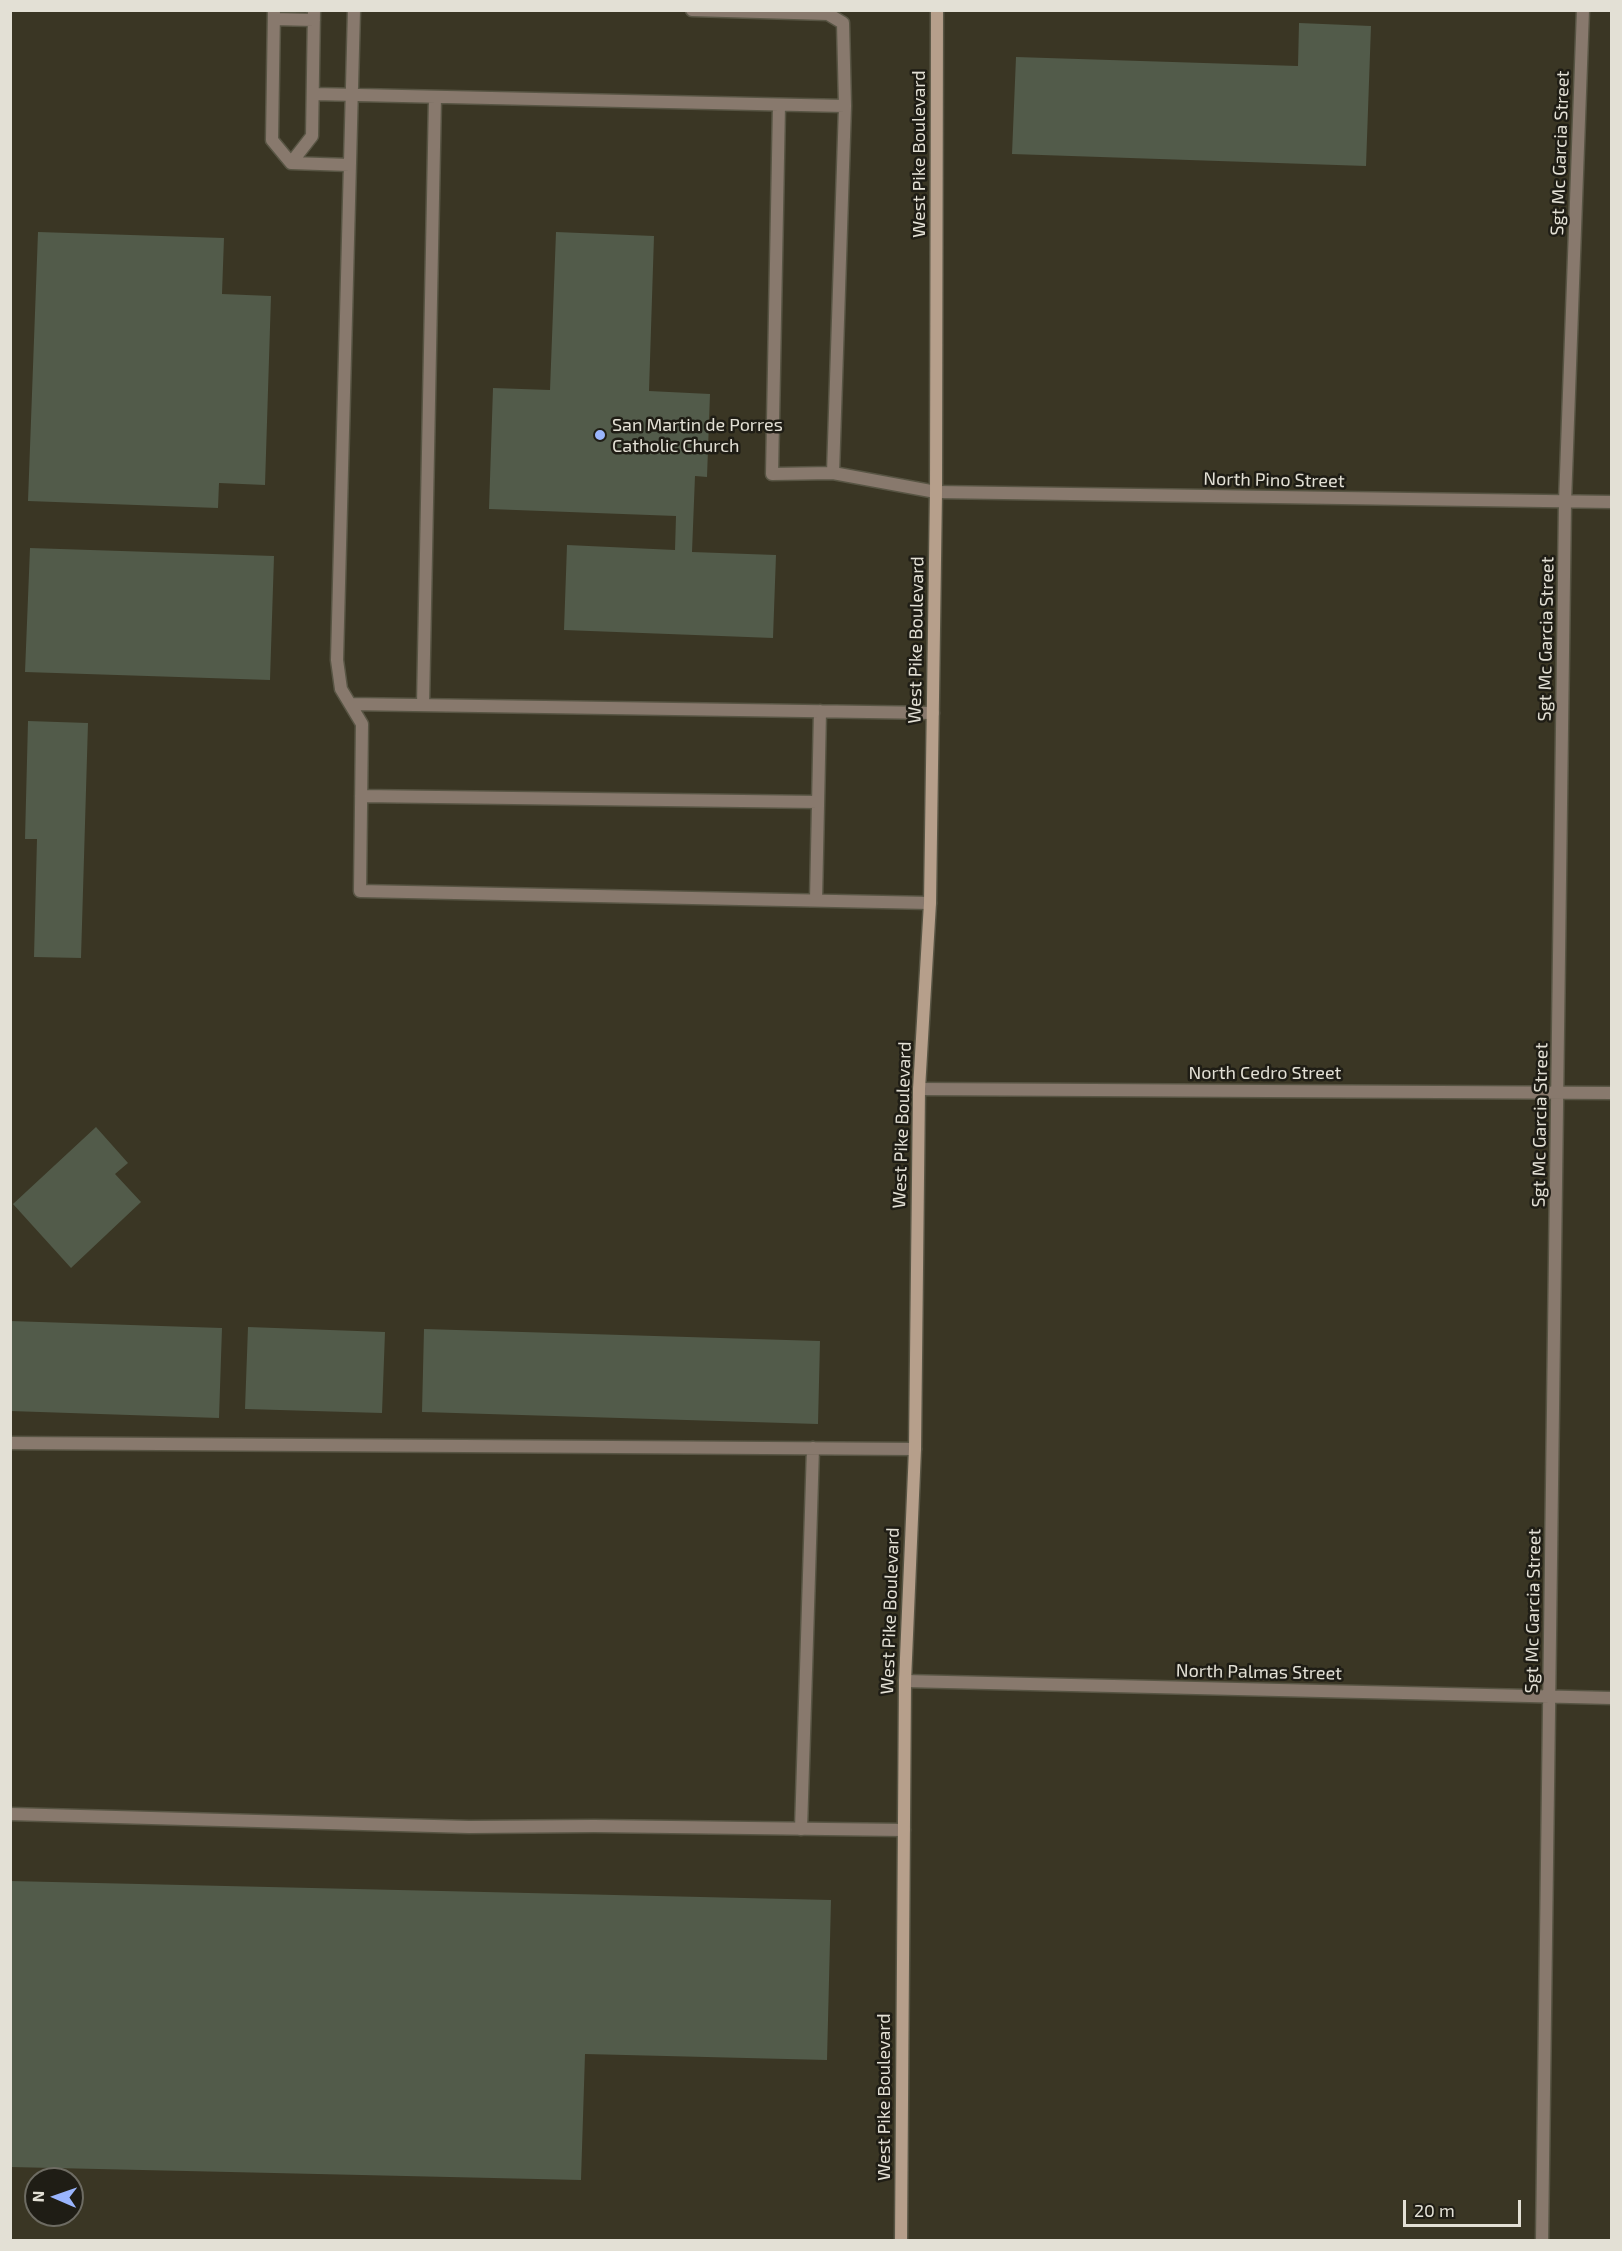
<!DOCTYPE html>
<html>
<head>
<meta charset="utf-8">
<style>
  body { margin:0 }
  #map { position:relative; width:1622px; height:2251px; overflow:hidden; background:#3a3624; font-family:"Exo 2",sans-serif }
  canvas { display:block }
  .frame { position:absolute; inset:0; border:12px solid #e3e0d5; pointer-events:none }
  .north { position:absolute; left:24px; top:2167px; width:60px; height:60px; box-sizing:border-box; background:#1f1d15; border:2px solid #6d6b62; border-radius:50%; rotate:272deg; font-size:16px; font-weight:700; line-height:24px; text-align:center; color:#e3e0d5 }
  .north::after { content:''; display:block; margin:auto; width:21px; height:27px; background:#9ab5fd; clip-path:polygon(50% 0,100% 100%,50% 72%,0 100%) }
  .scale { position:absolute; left:1403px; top:2200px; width:118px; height:27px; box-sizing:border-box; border:3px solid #e3e0d5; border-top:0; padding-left:8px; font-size:18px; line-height:21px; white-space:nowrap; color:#e3e0d5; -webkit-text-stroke:4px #1f1d15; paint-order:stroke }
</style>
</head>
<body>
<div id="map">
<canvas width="1622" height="2251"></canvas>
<div class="frame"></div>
<div class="north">N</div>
<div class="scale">20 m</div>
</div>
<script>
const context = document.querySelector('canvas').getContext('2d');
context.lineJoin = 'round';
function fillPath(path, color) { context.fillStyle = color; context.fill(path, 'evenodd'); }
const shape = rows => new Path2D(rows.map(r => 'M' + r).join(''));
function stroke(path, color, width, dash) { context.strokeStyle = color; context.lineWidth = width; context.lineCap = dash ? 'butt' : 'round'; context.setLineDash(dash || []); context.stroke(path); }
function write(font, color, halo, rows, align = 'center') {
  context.font = font + ' "Exo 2",sans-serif'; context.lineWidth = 5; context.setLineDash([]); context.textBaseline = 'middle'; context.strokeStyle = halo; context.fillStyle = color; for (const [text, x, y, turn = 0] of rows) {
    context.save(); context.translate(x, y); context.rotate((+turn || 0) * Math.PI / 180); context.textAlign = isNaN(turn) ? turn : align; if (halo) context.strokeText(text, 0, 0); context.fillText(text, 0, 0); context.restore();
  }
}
fillPath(shape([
  [1299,23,1371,26,1366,166,1012,154,1016,57,1298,66],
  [38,232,224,238,222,294,271,296,265,485,219,483,218,508,28,501],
  [556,232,654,236,649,391,710,394,707,477,695,476,692,552,776,555,773,638,564,630,567,545,675,550,676,516,489,509,493,388,550,390],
  [30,548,274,556,270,680,25,672],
  [28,721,88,723,81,958,34,957,37,839,25,839],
  [96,1127,128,1163,115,1174,141,1202,71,1268,13,1204],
  [10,1321,222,1328,219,1418,10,1411],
  [248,1327,385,1332,382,1413,245,1409],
  [424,1329,820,1341,818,1424,422,1412],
  [10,1881,831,1900,827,2060,585,2054,581,2180,10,2167]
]), '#525b4a');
const lane = shape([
  [274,10,272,140,291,163,349,165],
  [354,10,337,660,341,689,362,724,360,891,930,903],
  [274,19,314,20],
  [314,94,845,106,843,23,828,14,692,10],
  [779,105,772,474,833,473,936,492],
  [291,163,312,136,314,10],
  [833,473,845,106],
  [350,704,933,713],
  [423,705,435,97],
  [361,796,818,802],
  [816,900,820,711],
  [10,1443,915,1449],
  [801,1829,813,1448]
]);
const street = shape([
  [936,492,1612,502],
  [919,1089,1612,1093],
  [905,1681,1612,1698],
  [10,1814,469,1827,594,1826,904,1830],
  [1542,2240,1565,502,1583,10]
]);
const secondary = shape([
  [901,2240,905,1681,915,1449,919,1089,930,903,936,492,937,10]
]);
stroke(lane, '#585544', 15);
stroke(street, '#585544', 15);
stroke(secondary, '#585544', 15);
stroke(lane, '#88796d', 12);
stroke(street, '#88796d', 12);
stroke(secondary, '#b69f8b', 12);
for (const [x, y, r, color] of [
  [600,435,6,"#9ab5fd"]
]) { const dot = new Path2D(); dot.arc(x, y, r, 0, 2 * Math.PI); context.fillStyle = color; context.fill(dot); stroke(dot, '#1f1d15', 2); }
write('18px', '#e3e0d5', '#1f1d15', [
  ["Sgt Mc Garcia Street",1560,153,-88],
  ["West Pike Boulevard",919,154,-90],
  ["North Pino Street",1274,480,1],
  ["Sgt Mc Garcia Street",1546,639,-89],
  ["West Pike Boulevard",916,640,-89],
  ["North Cedro Street",1265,1073],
  ["West Pike Boulevard",902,1125,-88],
  ["Sgt Mc Garcia Street",1540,1125,-89],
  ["West Pike Boulevard",890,1611,-88],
  ["Sgt Mc Garcia Street",1533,1611,-89],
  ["North Palmas Street",1259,1672,1],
  ["West Pike Boulevard",884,2097,-90]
]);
write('18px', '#e3e0d5', '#1f1d15', [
  ["San Martin de Porres",612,425],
  ["Catholic Church",612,446]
], 'left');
</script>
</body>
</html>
